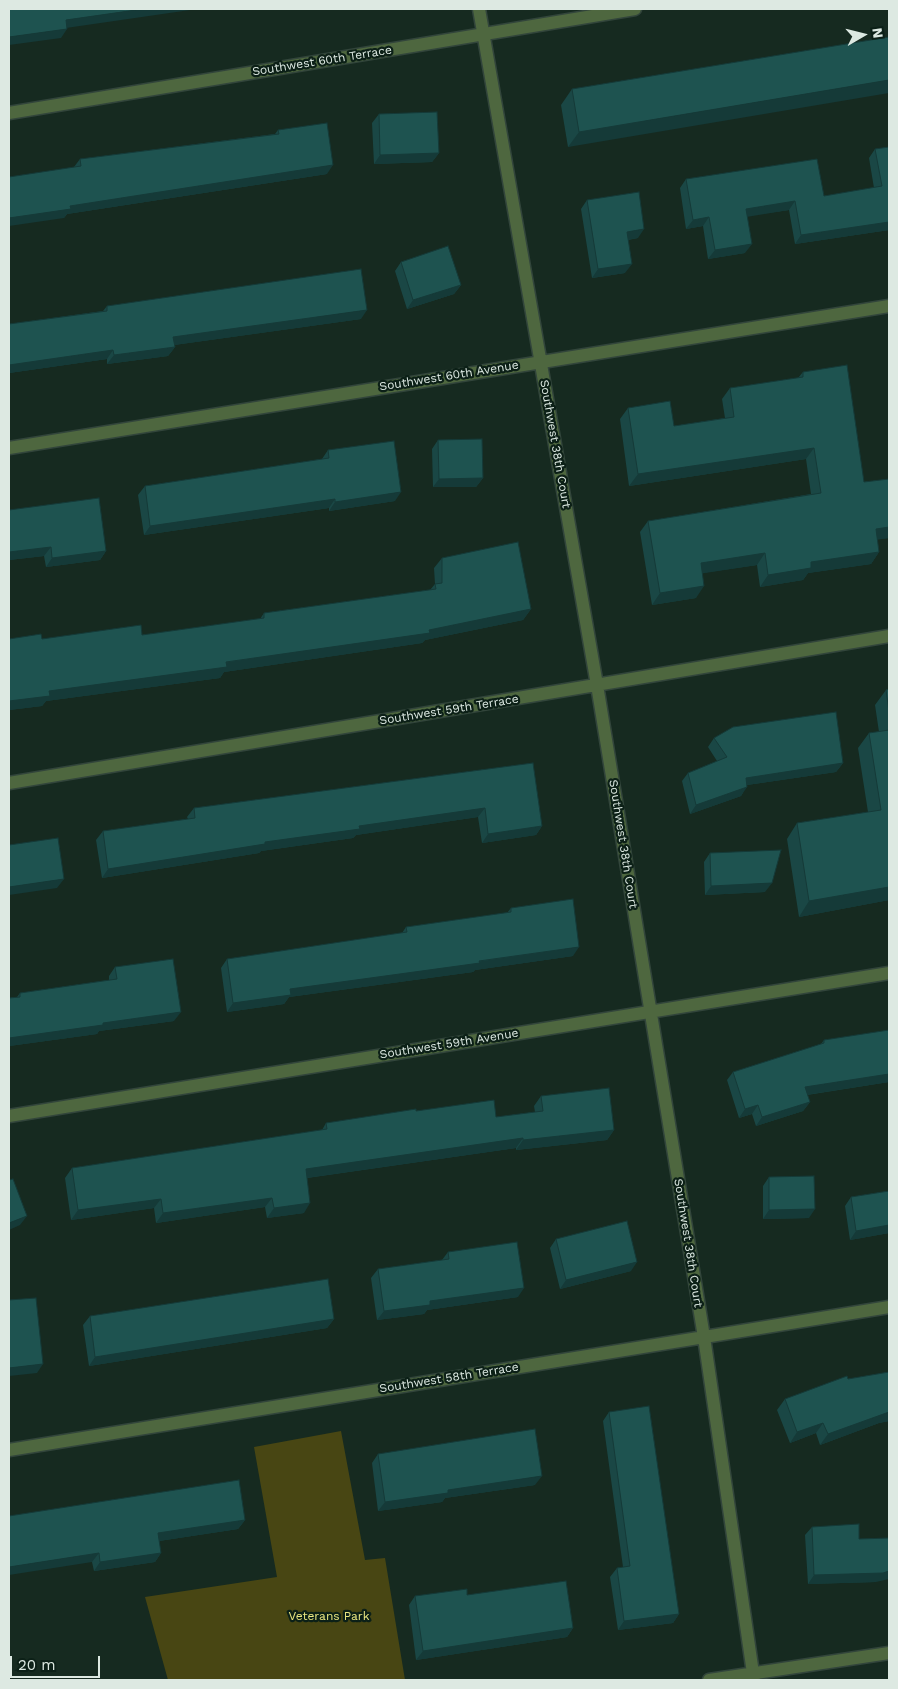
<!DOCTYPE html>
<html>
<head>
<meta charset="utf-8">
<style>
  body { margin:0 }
  #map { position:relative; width:898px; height:1689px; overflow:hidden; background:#162a20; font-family:"Work Sans",sans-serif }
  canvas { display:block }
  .frame { position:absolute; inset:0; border:10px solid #dde9e2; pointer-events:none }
  .north { position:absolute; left:838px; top:10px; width:50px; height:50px; -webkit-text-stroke:4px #0c2017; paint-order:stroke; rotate:82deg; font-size:14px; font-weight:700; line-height:20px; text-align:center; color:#dde9e2 }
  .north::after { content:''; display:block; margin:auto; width:18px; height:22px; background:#dde9e2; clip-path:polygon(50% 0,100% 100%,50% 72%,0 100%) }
  .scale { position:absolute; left:10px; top:1656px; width:90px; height:22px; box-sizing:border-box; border:2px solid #dde9e2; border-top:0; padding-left:6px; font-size:15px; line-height:18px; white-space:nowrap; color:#dde9e2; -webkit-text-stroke:4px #0c2017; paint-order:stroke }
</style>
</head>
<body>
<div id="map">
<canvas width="898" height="1689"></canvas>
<div class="frame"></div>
<div class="north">N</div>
<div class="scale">20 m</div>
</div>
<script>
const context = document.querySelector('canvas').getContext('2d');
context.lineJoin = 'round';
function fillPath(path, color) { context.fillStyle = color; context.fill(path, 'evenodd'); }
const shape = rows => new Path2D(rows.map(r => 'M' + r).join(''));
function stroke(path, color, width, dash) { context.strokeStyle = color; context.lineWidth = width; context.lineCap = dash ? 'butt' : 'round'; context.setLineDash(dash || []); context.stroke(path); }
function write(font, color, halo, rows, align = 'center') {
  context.font = font + ' "Work Sans",sans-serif'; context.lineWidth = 4.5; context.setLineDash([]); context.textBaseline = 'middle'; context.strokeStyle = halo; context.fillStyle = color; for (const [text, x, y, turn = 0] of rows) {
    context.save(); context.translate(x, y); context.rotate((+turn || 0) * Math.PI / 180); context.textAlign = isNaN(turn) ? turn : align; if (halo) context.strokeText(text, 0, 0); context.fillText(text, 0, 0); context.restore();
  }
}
fillPath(shape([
  [341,1431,365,1560,385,1558,405,1680,168,1680,145,1597,277,1577,254,1447]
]), '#484613');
const street = shape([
  [479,9,597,685,704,1337,754,1680],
  [9,113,635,9],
  [9,448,889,306],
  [9,783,889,636],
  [9,1116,889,973],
  [9,1450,889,1307],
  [709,1680,889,1653]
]);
stroke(street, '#32453b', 15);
stroke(street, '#4e673f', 12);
fillPath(shape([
  [889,37,568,147,561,105,572,89],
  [379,114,439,153,432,162,374,164,372,123],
  [278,130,327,174,67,214,64,218,74,167,80,159,275,134],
  [889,147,889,230,795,244,789,210,747,216,745,253,708,259,703,226,686,229,680,188,686,179,824,196,874,188,869,158,875,149],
  [587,200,638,238,628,240,625,273,592,278,581,209],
  [401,262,461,285,454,294,407,309,395,271],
  [107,306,361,319,174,345,175,347,168,356,107,364,107,359,9,373,9,324,103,311],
  [803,372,864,482,889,479,889,538,877,539,879,552,871,564,808,573,803,580,760,587,757,565,702,573,696,598,652,605,640,532,648,521,811,494,806,459,629,486,620,419,628,408,674,426,725,418,722,399,730,388,798,378],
  [438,440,483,478,476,487,433,487,432,449],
  [328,450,395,501,329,511,329,508,144,535,138,495,145,486,322,459],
  [9,510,106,551,100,560,46,567,44,556,9,560],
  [442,558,531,609,523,620,425,640,422,643,224,672,220,678,46,701,42,706,9,710,9,639,42,639,142,635,260,619,264,613,430,590,435,584,434,568],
  [889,689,889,900,799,917,787,839,797,823,868,812,858,748,869,733,879,732,875,705,886,690],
  [714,738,843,763,836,772,747,785,741,796,690,814,682,781,688,773,717,761,708,747],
  [533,763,542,826,536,835,482,843,478,817,356,835,353,838,261,851,259,853,102,878,96,840,103,831,188,819,187,817,194,808],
  [710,853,765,892,705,895,704,862],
  [511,908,573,956,475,970,473,972,289,997,284,1004,227,1012,221,968,227,959,402,933,406,927,507,913],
  [115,967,174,1021,99,1031,97,1034,9,1046,9,998,17,997,20,993,109,980,109,976],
  [889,1033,889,1082,807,1095,810,1102,803,1111,756,1126,752,1114,739,1118,727,1080,733,1072,821,1044,824,1040],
  [541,1096,614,1130,607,1140,516,1150,516,1148,307,1178,304,1213,267,1218,265,1207,156,1223,154,1208,71,1220,65,1178,72,1168,322,1130,326,1123,416,1111,496,1117,535,1112,534,1106],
  [769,1177,809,1218,763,1219,763,1186],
  [889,1191,889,1233,850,1240,845,1206,851,1197],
  [556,1239,631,1271,560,1289,550,1248],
  [448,1252,518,1297,427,1310,424,1314,377,1320,371,1278,378,1269,442,1260],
  [90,1316,334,1319,327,1328,89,1366,83,1325],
  [889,1372,889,1421,879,1423,820,1445,816,1433,790,1443,777,1410,785,1399,848,1379],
  [609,1412,679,1614,673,1623,618,1630,610,1577,617,1568,623,1567,603,1421],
  [378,1454,535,1485,445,1498,442,1502,378,1511,372,1463],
  [9,1516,245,1520,238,1529,159,1541,161,1553,155,1562,94,1571,92,1562],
  [812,1527,859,1539,876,1582,808,1584,805,1535],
  [467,1595,573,1628,567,1637,416,1660,409,1605,415,1596]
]), '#1a4745');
fillPath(shape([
  [143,9,197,9,59,29,66,20],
  [67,29,61,38,9,45,9,37],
  [889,80,889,93,568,147,579,132],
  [439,153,432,162,374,164,380,155],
  [333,165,327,174,67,214,64,218,9,226,9,218,70,206],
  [795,201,789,210,740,218,746,209],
  [709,217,703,226,686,229,693,220],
  [889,222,889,230,795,244,801,235],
  [644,229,638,238,620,241,627,232],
  [752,244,745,253,708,259,715,250],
  [632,264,625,273,592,278,598,269],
  [461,285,454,294,407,309,413,300],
  [367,310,361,319,167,346,173,337],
  [175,347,168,356,107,364,114,355],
  [113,350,107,359,9,373,9,365],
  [814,448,806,459,629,486,638,474],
  [483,478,476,487,433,487,439,479],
  [401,492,395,501,329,511,335,502],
  [335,499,329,508,144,535,150,526],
  [889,527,889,538,868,541,876,529],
  [51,547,44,556,9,560,9,552],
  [106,551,100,560,46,567,52,558],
  [879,552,871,564,808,573,803,580,760,587,768,575,811,562],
  [765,553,757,565,692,575,701,563],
  [704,586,696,598,652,605,660,593],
  [531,609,523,620,425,640,422,643,224,672,220,678,46,701,42,706,9,710,9,701,49,691,429,630],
  [843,763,836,772,740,786,746,778],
  [747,787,741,796,690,814,696,805],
  [485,808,478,817,356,835,353,838,261,851,259,853,102,878,108,869,359,826],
  [542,826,536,835,482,843,488,834],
  [64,879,57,888,9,895,9,887],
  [772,883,765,892,705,895,711,886],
  [889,887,889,900,799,917,809,901],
  [579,947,573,956,475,970,473,972,289,997,284,1004,227,1012,233,1003,290,989],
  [181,1012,174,1021,99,1031,97,1034,9,1046,9,1038,103,1023],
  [889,1074,889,1082,799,1096,805,1087],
  [810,1102,803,1111,756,1126,762,1117],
  [758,1105,752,1114,739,1118,745,1109],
  [614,1130,607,1140,516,1150,523,1140],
  [523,1138,516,1148,299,1179,306,1169],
  [272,1198,265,1207,156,1223,163,1213],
  [161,1199,154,1208,71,1220,78,1210],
  [310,1203,304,1213,267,1218,274,1208],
  [815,1209,809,1218,763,1219,769,1210],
  [27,1216,20,1225,9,1230,9,1223],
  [889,1225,889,1233,850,1240,856,1231],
  [637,1262,631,1271,560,1289,566,1280],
  [524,1288,518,1297,427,1310,424,1314,377,1320,384,1311,430,1301],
  [334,1319,327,1328,89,1366,95,1357],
  [43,1364,37,1373,9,1376,9,1368],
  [889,1412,889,1421,879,1423,820,1445,828,1434],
  [823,1423,816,1433,790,1443,797,1432],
  [542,1476,535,1485,445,1498,442,1502,378,1511,385,1502,448,1490],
  [245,1520,238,1529,152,1542,158,1533],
  [99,1553,92,1562,9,1575,9,1567],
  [161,1553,155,1562,94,1571,100,1562],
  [889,1571,889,1579,876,1582,808,1584,814,1575],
  [679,1614,673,1623,618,1630,624,1621],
  [573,1628,567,1637,416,1660,423,1651]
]), '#153a38');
const building = shape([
  [9,9,143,9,66,20,67,29,9,37,9,9],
  [889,37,889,80,579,132,572,89,889,37],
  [437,112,439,153,380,155,379,114,437,112],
  [327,123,333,165,70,206,71,209,9,218,9,177,81,166,80,159,279,134,278,130,327,123],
  [889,147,889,222,801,235,795,201,746,209,752,244,715,250,709,217,693,220,686,179,817,159,824,196,882,186,875,149,889,147],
  [639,192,644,229,627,232,632,264,598,269,587,200,639,192],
  [448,246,461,285,413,300,401,262,448,246],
  [361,269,367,310,173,337,175,347,114,355,113,350,9,365,9,324,107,311,107,306,361,269],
  [847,365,864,482,889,479,889,527,876,529,879,552,811,562,811,568,768,575,765,553,701,563,704,586,660,593,648,521,821,493,814,448,638,474,628,408,670,401,674,426,734,417,730,388,803,377,803,372,847,365],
  [482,439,483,478,439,479,438,440,482,439],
  [394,441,401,492,335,502,335,499,150,526,145,486,329,458,328,450,394,441],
  [99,498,106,551,52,558,51,547,9,552,9,510,99,498],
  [518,542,531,609,429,630,430,633,226,662,227,667,49,691,50,696,9,701,9,639,41,634,42,639,141,625,142,635,264,618,264,613,436,589,435,584,442,583,442,558,518,542],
  [889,689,889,712,886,690,889,689],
  [836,712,843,763,746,778,747,787,696,805,688,773,727,757,714,738,733,727,836,712],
  [889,730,889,887,809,901,797,823,881,810,869,733,889,730],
  [533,763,542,826,488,834,485,808,359,826,360,829,265,842,265,844,108,869,103,831,195,818,194,808,533,763],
  [58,838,64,879,9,887,9,845,58,838],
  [781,850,772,883,711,886,710,853,781,850],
  [573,899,579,947,479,961,480,963,290,989,291,995,233,1003,227,959,407,932,406,927,511,912,511,908,573,899],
  [173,959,181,1012,103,1023,103,1025,9,1038,9,998,20,997,20,993,117,979,115,967,173,959],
  [889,1030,889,1074,805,1087,810,1102,762,1117,758,1105,745,1109,733,1072,824,1043,824,1040,889,1030],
  [609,1088,614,1130,523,1140,523,1138,306,1169,310,1203,274,1208,272,1198,163,1213,161,1199,78,1210,72,1168,327,1129,326,1123,416,1109,416,1111,494,1100,496,1117,543,1111,541,1096,609,1088],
  [814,1176,815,1209,769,1210,769,1177,814,1176],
  [13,1179,27,1216,9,1223,9,1180,13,1179],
  [889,1191,889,1225,856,1231,851,1197,889,1191],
  [627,1221,637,1262,566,1280,556,1239,627,1221],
  [517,1242,524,1288,430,1301,430,1305,384,1311,378,1269,449,1259,448,1252,517,1242],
  [328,1279,334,1319,95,1357,90,1316,328,1279],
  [36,1298,43,1364,9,1368,9,1300,36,1298],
  [889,1372,889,1412,828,1434,823,1423,797,1432,785,1399,847,1376,848,1379,889,1372],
  [649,1406,679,1614,624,1621,617,1568,630,1566,609,1412,649,1406],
  [535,1429,542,1476,448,1490,448,1493,385,1502,378,1454,535,1429],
  [239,1480,245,1520,158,1533,161,1553,100,1562,99,1553,9,1567,9,1516,239,1480],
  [859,1524,859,1539,889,1538,889,1571,883,1573,814,1575,812,1527,859,1524],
  [566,1581,573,1628,423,1651,415,1596,467,1589,467,1595,566,1581]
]);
fillPath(building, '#1e5350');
stroke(building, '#153a38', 1);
write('12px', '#dde9e2', '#0c2017', [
  ["Southwest 60th Terrace",322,61,-9],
  ["Southwest 60th Avenue",449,376,-9],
  ["Southwest 38th Court",555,444,80],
  ["Southwest 59th Terrace",449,710,-9],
  ["Southwest 38th Court",623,844,81],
  ["Southwest 59th Avenue",449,1044,-9],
  ["Southwest 38th Court",688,1243,81],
  ["Southwest 58th Terrace",449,1378,-9]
]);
write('12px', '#eae781', '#0c2017', [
  ["Veterans Park",329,1616]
]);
</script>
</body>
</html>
